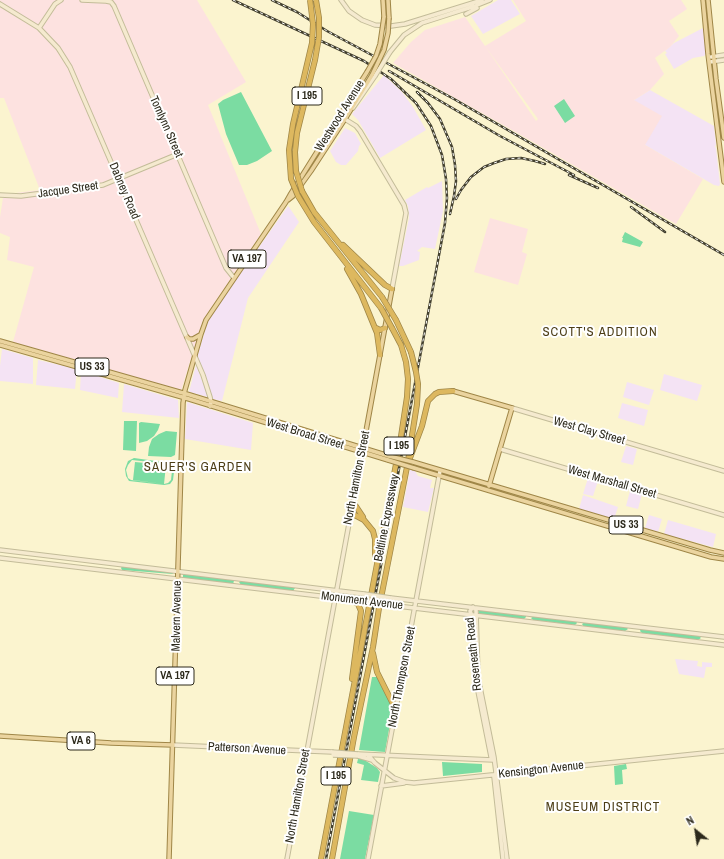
<!DOCTYPE html>
<html>
<head>
<meta charset="utf-8">
<style>
  body { margin:0 }
  #map { position:relative; width:724px; height:859px; overflow:hidden; background:#fbf4cf; font-family:"Archivo Narrow",sans-serif }
  canvas { display:block }
  .north { position:absolute; left:676px; top:811px; width:40px; height:40px; -webkit-text-stroke:3px #fff; paint-order:stroke; rotate:330deg; font-size:11px; font-weight:700; line-height:16px; text-align:center; color:#2c291b }
  .north::after { content:''; display:block; margin:auto; width:14px; height:18px; background:#2c291b; clip-path:polygon(50% 0,100% 100%,50% 72%,0 100%) }
</style>
</head>
<body>
<div id="map">
<canvas width="724" height="859"></canvas>
<div class="north">N</div>
</div>
<script>
const context = document.querySelector('canvas').getContext('2d');
context.lineJoin = 'round';
function fillPath(path, color) { context.fillStyle = color; context.fill(path, 'evenodd'); }
const shape = rows => new Path2D(rows.map(r => 'M' + r).join(''));
function stroke(path, color, width, dash) { context.strokeStyle = color; context.lineWidth = width; context.lineCap = dash ? 'butt' : 'round'; context.setLineDash(dash || []); context.stroke(path); }
function write(font, color, halo, rows, align = 'center') {
  context.font = font + ' "Archivo Narrow",sans-serif'; context.lineWidth = 4; context.setLineDash([]); context.textBaseline = 'middle'; context.strokeStyle = halo; context.fillStyle = color; for (const [text, x, y, turn = 0] of rows) {
    context.save(); context.translate(x, y); context.rotate((+turn || 0) * Math.PI / 180); context.textAlign = isNaN(turn) ? turn : align; if (halo) context.strokeText(text, 0, 0); context.fillText(text, 0, 0); context.restore();
  }
}
fillPath(shape([
  [498,0,511,0,520,14,483,34,471,16],
  [703,28,706,54,704,56,693,58,674,69,665,54,667,53,665,51,674,43],
  [384,75,402,92,413,107,426,130,380,158,358,120,352,114],
  [650,90,714,126,716,144,715,147,716,148,720,184,719,186,714,185,645,145,634,100],
  [345,128,355,133,361,144,359,146,358,151,346,165,341,165,336,162,330,151],
  [442,181,443,211,435,249,422,247,417,251,420,252,419,260,403,266,399,266,409,218,408,206,405,200,427,187,428,188],
  [288,206,289,207,299,222,248,298,222,401,213,399,197,357,208,321,211,315],
  [2,349,33,358,33,384,0,381,0,366],
  [38,360,77,369,75,389,36,385],
  [196,365,208,396,208,397,189,392],
  [81,371,119,383,118,398,80,390],
  [664,374,702,385,697,401,660,390],
  [627,382,654,390,649,405,623,397],
  [124,384,178,400,179,418,122,412],
  [187,402,253,423,251,450,185,439],
  [622,403,648,410,644,426,618,418],
  [626,446,637,449,633,465,621,462],
  [410,470,415,471,418,476,432,480,430,488,434,488,428,512,403,507],
  [588,478,598,481,593,496,583,494],
  [630,491,642,494,638,509,626,506],
  [583,495,618,507,614,519,579,509],
  [649,515,662,519,658,532,645,528],
  [668,520,716,534,713,547,664,534],
  [675,659,698,661,697,666,702,667,702,662,712,663,712,667,706,667,704,678,679,674]
]), '#f4e3f4');
fillPath(shape([
  [0,0,197,0,246,82,208,105,261,234,203,320,180,394,13,342,34,267,7,260,10,237,0,233,0,217,3,198,16,193,40,190,4,98,0,98],
  [513,0,681,0,687,9,669,21,679,36,670,47,655,58,664,74,650,90,634,100,662,116,645,145,703,179,676,224,519,134,393,63,411,42,425,30,465,17,485,46,526,21],
  [485,46,538,119,536,121],
  [490,218,528,229,522,252,527,254,518,285,474,272]
]), '#fde2e0');
fillPath(shape([
  [241,92,272,151,257,161,247,165,239,165,226,134,218,104,223,100],
  [564,99,575,116,565,123,554,106],
  [625,232,643,242,640,247,622,242,623,238,622,238],
  [124,421,137,421,136,451,123,450],
  [141,422,160,424,158,430,154,436,147,441,139,443,139,423],
  [166,431,177,432,175,455,171,457,148,456,149,447,152,439,159,434],
  [134,458,170,463,174,472,173,480,170,484,164,485,129,481,126,476,125,469,128,461],
  [132,460,168,464,172,471,171,480,168,483,164,484,166,465,135,462,133,480,164,484,131,480,128,478,126,470,128,465],
  [122,566,172,572,173,574,122,570,121,568],
  [183,575,199,575,233,580,234,582,232,584,183,578],
  [241,581,294,587,295,588,293,591,241,585,239,582],
  [478,610,526,616,526,617,524,619,479,614],
  [534,616,576,621,577,623,575,625,533,620,531,618],
  [585,622,626,627,628,629,625,631,584,627,582,624],
  [641,629,699,636,701,638,698,640,642,633,640,631],
  [372,677,377,677,391,703,392,713,385,752,359,750],
  [358,759,363,759,377,768,380,772,378,782,361,780,364,765,357,763],
  [442,762,482,764,482,772,443,776],
  [626,764,627,769,622,770,623,784,615,785,614,766],
  [349,811,374,815,365,859,340,859]
]), '#7bdca2');
const secondary = shape([
  [82,0,106,1,111,2,114,6,226,268,234,278],
  [341,0,349,11,362,20,375,25,391,26,405,24,482,0],
  [0,4,39,28,58,48,70,67,203,375,210,397,211,402,210,406],
  [466,14,477,8],
  [39,28,55,4,61,0],
  [390,52,404,35,422,23,475,6,490,0],
  [711,57,724,55],
  [710,62,724,60],
  [353,108,375,76],
  [340,116,356,126,360,131,404,205,406,213,392,289],
  [0,195,21,196,103,185,178,154],
  [512,408,724,471],
  [500,449,724,515],
  [0,550,364,594],
  [0,558,362,601],
  [391,598,724,637],
  [389,605,724,645],
  [173,745,332,752],
  [358,754,493,760],
  [368,755,375,763,394,778,405,782,414,783,724,751],
  [358,756,372,760],
  [493,760,491,757,475,676,472,616,470,611,473,607,476,610,478,677,494,757,507,859],
  [495,774,494,777,503,859],
  [381,786,404,783],
  [287,859,353,502],
  [368,859,440,471]
]);
const primary = shape([
  [383,0,384,17],
  [388,0,389,18],
  [703,0,708,54,724,182],
  [708,0,716,79,724,138],
  [288,200,293,196,311,171,345,119,372,75],
  [187,337,189,339,193,339,200,335],
  [0,341,190,395,389,456],
  [0,345,189,399,388,460],
  [453,391,512,408,489,486],
  [413,462,710,550,724,553],
  [414,468,711,557,724,559],
  [353,502,392,289],
  [0,736,111,743,173,745],
  [169,859,183,403,185,390,201,334,206,320,286,202,290,195,367,72]
]);
const highway = shape([
  [302,191,314,212,382,297],
  [298,196,314,222,381,308],
  [343,245,385,285,392,289],
  [347,269,361,294,377,333,380,355],
  [396,320,411,352],
  [376,328,380,330,385,328],
  [410,458,422,426,428,401,435,394,439,392,453,391],
  [353,502,363,517],
  [351,513,364,520,373,531,375,539,375,556],
  [373,653,377,672,393,704,394,717],
  [352,679,361,611,358,604,353,601],
  [321,859,400,443,407,397,408,379,406,362,401,345,392,328],
  [332,859,354,737,373,647,379,608,407,467,417,404]
]);
stroke(secondary, '#c3bc99', 5.5);
stroke(primary, '#9f8647', 5.5);
stroke(highway, '#9f8647', 6);
stroke(secondary, '#f5eacf', 3.5);
stroke(primary, '#ebd49f', 3.5);
stroke(highway, '#ddb85f', 4.5);
const rail = shape([
  [233,0,364,61,391,79,416,103,431,126,442,155,446,179,447,198,445,223,326,859],
  [272,0,297,12,327,31,454,99,724,255],
  [389,71,500,136,574,175],
  [417,92,428,103,440,119,452,147,455,165,456,181,454,196,450,214],
  [569,175,598,188],
  [456,199,461,190,471,177,484,167,494,163,506,159,521,158,535,161,545,164],
  [631,207,665,232]
]);
stroke(rail, '#423f2e', 2.5);
stroke(rail, '#fff', 1, [3]);
const secondaryBridge = shape([
  [375,76,390,52],
  [364,594,391,598],
  [362,601,389,605],
  [332,752,358,754],
  [333,755,358,756]
]);
const primaryBridge = shape([
  [367,72,376,56,380,44,384,17],
  [372,75,384,50,388,33,389,18],
  [389,456,413,462],
  [388,460,414,468]
]);
const highwayBridge = shape([
  [302,191,296,171,295,152,297,133,315,60,319,37,319,18,316,0],
  [298,196,291,179,289,150,293,124,312,43,313,24,310,0],
  [382,297,396,320],
  [381,308,392,328],
  [411,352,416,372,418,384,417,404]
]);
stroke(secondaryBridge, '#c3bc99', 5.5, []);
stroke(primaryBridge, '#9f8647', 5.5, []);
stroke(highwayBridge, '#9f8647', 6, []);
stroke(secondaryBridge, '#f5eacf', 3.5);
stroke(primaryBridge, '#ebd49f', 3.5);
stroke(highwayBridge, '#ddb85f', 4.5);
for (const [x, y, w] of [
  [307,96,30],
  [247,259,38],
  [92,367,34],
  [399,446,30],
  [626,525,34],
  [175,676,38],
  [81,741,28],
  [336,776,30]
]) { const box = new Path2D(); box.roundRect(x - w / 2, y - 9, w, 18, 3); context.fillStyle = '#fff'; context.fill(box); stroke(box, '#2c291b', 1); }
write('bold 11px', '#2c291b', null, [
  ["I 195",307,96],
  ["VA 197",247,259],
  ["US 33",92,367],
  ["I 195",399,446],
  ["US 33",626,525],
  ["VA 197",175,676],
  ["VA 6",81,741],
  ["I 195",336,776]
]);
write('12px', '#2c291b', '#fff', [
  ["Westwood Avenue",340,116,-58],
  ["Tomlynn Street",166,127,66],
  ["Jacque Street",68,190,-8],
  ["Dabney Road",124,191,67],
  ["West Clay Street",589,431,16],
  ["West Broad Street",305,434,17],
  ["North Hamilton Street",357,478,-79],
  ["West Marshall Street",612,482,16],
  ["Beltline Expressway",387,518,-79],
  ["Monument Avenue",362,601,7],
  ["Malvern Avenue",177,616,-89],
  ["Roseneath Road",474,654,-96],
  ["North Thompson Street",402,677,-79],
  ["Patterson Avenue",247,749,3],
  ["Kensington Avenue",541,770,-6],
  ["North Hamilton Street",298,796,-80]
]);
context.letterSpacing = '1px';
write('13px', '#4c3d15', '#fff', [
  ["SCOTT'S ADDITION",600,333],
  ["SAUER'S GARDEN",198,468],
  ["MUSEUM DISTRICT",603,808]
]);
context.letterSpacing = '0px';
</script>
</body>
</html>
